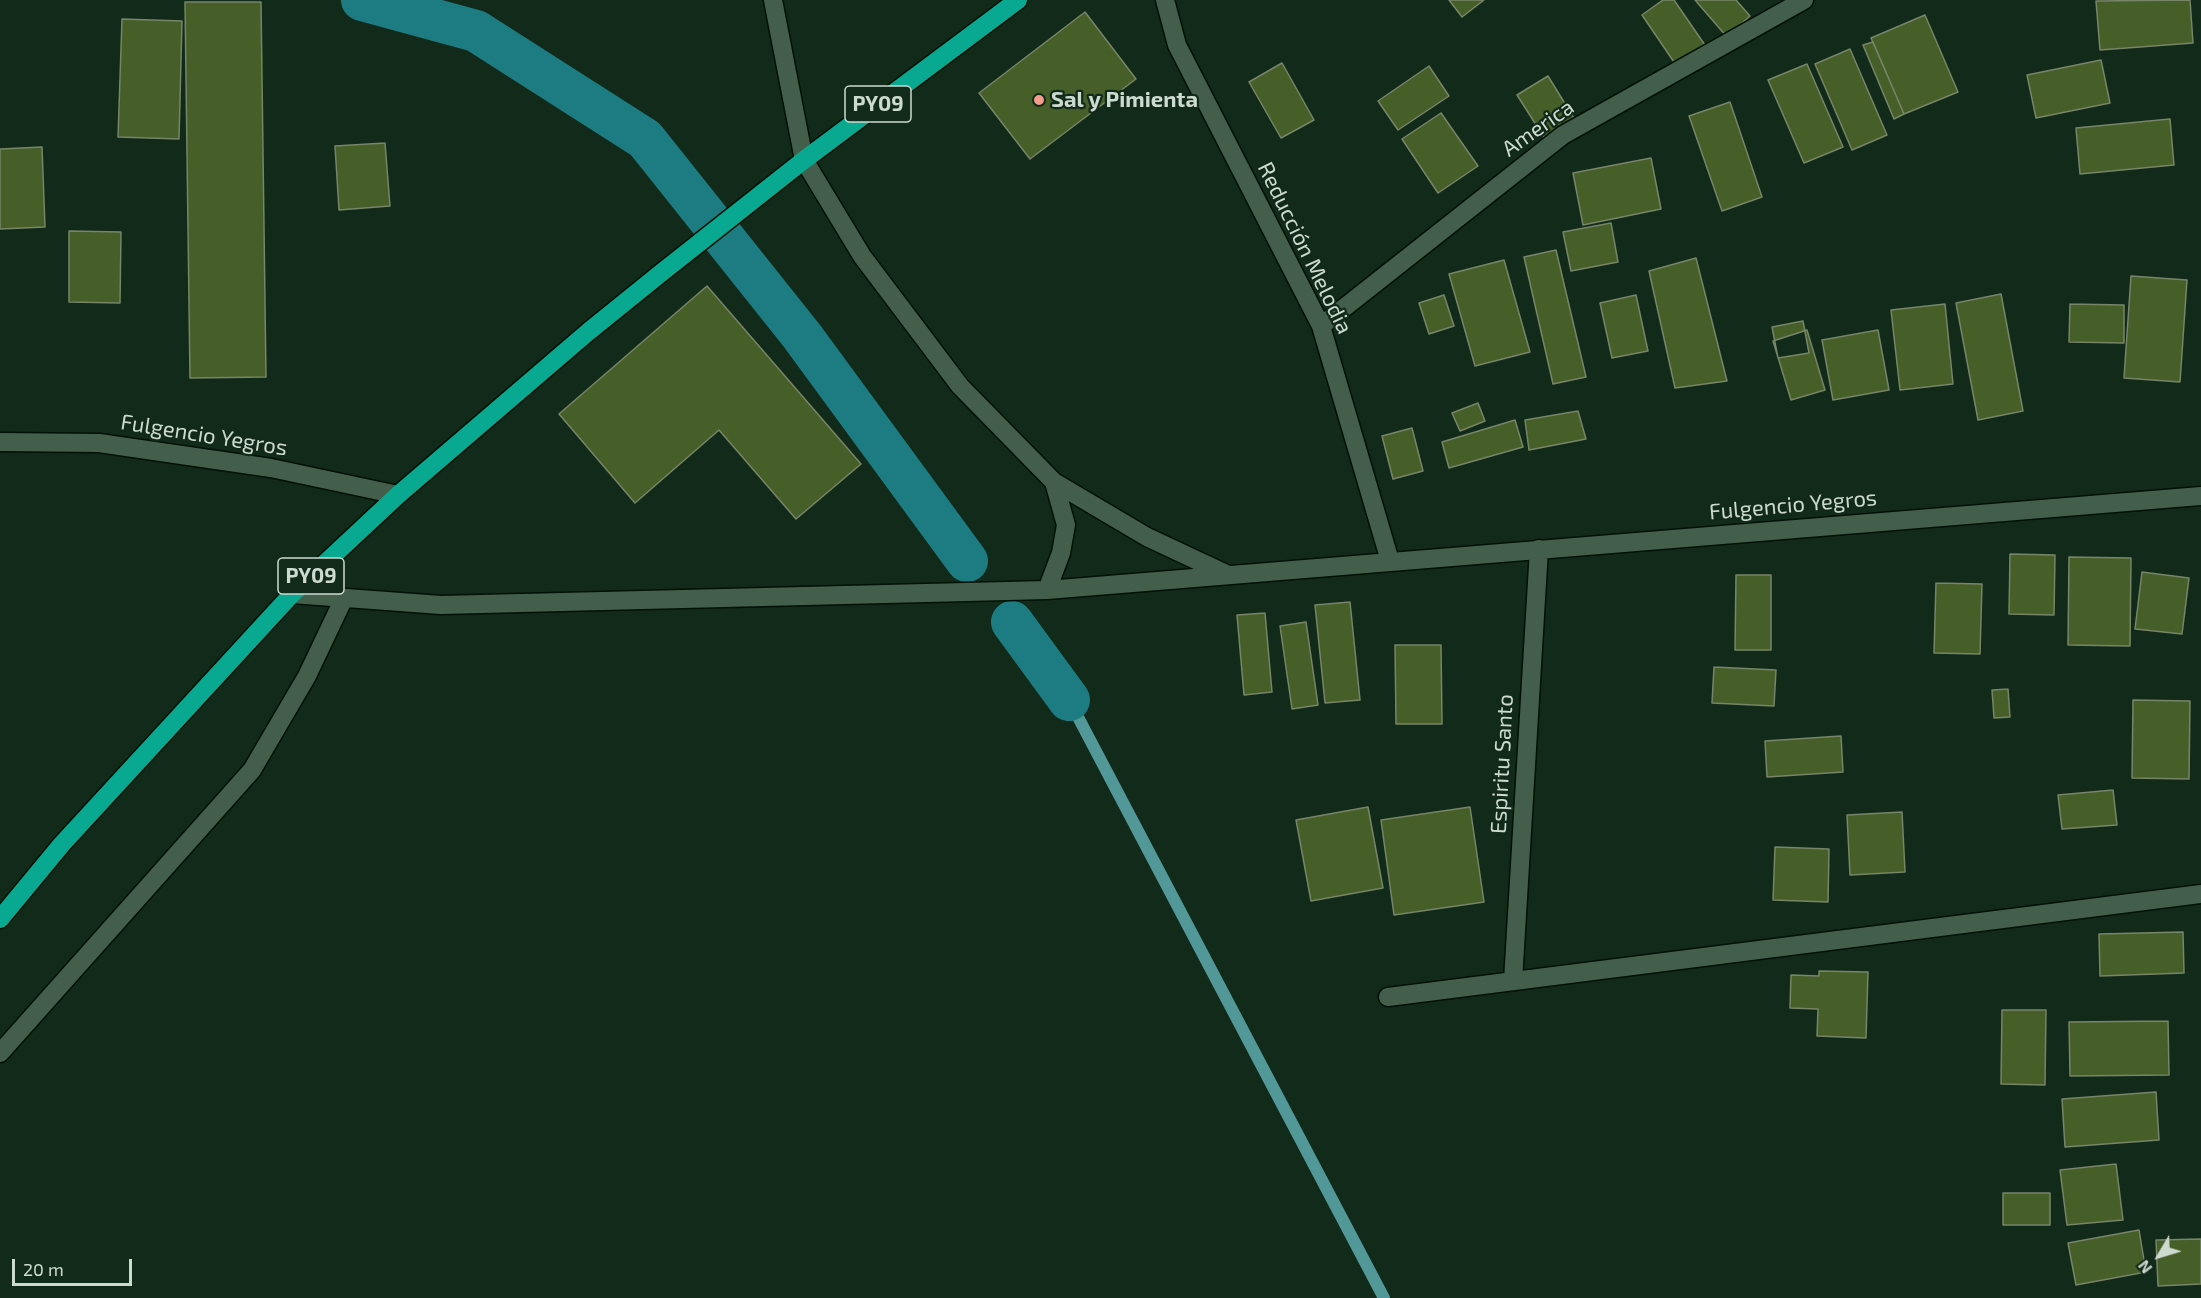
<!DOCTYPE html>
<html>
<head>
<meta charset="utf-8">
<style>
  body { margin:0 }
  #map { position:relative; width:2201px; height:1298px; overflow:hidden; background:#122a1a; font-family:"Exo 2",sans-serif }
  canvas { display:block }
  .north { position:absolute; left:2129px; top:1226px; width:60px; height:60px; -webkit-text-stroke:4px #122a1a; paint-order:stroke; rotate:232deg; font-size:16px; font-weight:700; line-height:24px; text-align:center; color:#ccdacf }
  .north::after { content:''; display:block; margin:auto; width:21px; height:27px; background:#ccdacf; clip-path:polygon(50% 0,100% 100%,50% 72%,0 100%) }
  .scale { position:absolute; left:12px; top:1259px; width:120px; height:27px; box-sizing:border-box; border:3px solid #ccdacf; border-top:0; padding-left:8px; font-size:18px; line-height:21px; white-space:nowrap; color:#ccdacf; -webkit-text-stroke:4px #122a1a; paint-order:stroke }
</style>
</head>
<body>
<div id="map">
<canvas width="2201" height="1298"></canvas>
<div class="north">N</div>
<div class="scale">20 m</div>
</div>
<script>
const context = document.querySelector('canvas').getContext('2d');
context.lineJoin = 'round';
const shape = rows => new Path2D(rows.map(r => 'M' + r).join(''));
function stroke(path, color, width, dash) { context.strokeStyle = color; context.lineWidth = width; context.lineCap = dash ? 'butt' : 'round'; context.setLineDash(dash || []); context.stroke(path); }
function fillPath(path, color) { context.fillStyle = color; context.fill(path, 'evenodd'); }
function write(font, color, halo, rows, align = 'center') {
  context.font = font + ' "Exo 2",sans-serif'; context.lineWidth = 4.5; context.setLineDash([]); context.textBaseline = 'middle'; context.strokeStyle = halo; context.fillStyle = color; for (const [text, x, y, turn = 0] of rows) {
    context.save(); context.translate(x, y); context.rotate((+turn || 0) * Math.PI / 180); context.textAlign = isNaN(turn) ? turn : align; if (halo) context.strokeText(text, 0, 0); context.fillText(text, 0, 0); context.restore();
  }
}
stroke(shape([
  [1069,700,1384,1298]
]), '#529899', 12);
stroke(shape([
  [362,0,476,31,645,139,802,336,967,561],
  [1012,622,1069,700]
]), '#1d7c82', 42);
const building = shape([
  [1449,0,1484,0,1462,17,1449,0],
  [1663,0,1674,0,1707,48,1678,68,1642,15,1663,0],
  [1695,0,1736,0,1750,16,1727,37,1695,0],
  [2190,0,2193,43,2100,50,2096,1,2190,0],
  [185,2,261,2,266,377,190,378,185,2],
  [1085,12,1136,79,1030,159,979,93,1085,12],
  [1925,15,1958,92,1904,114,1871,38,1925,15],
  [122,19,182,21,179,139,118,137,122,19],
  [1873,42,1904,114,1894,119,1863,45,1873,42],
  [1850,49,1887,135,1852,150,1815,64,1850,49],
  [2101,60,2110,103,2036,118,2027,75,2101,60],
  [1282,63,1314,120,1281,138,1249,82,1282,63],
  [1807,64,1843,147,1804,163,1768,80,1807,64],
  [1429,66,1449,96,1398,130,1378,101,1429,66],
  [1548,76,1575,120,1545,139,1517,95,1548,76],
  [1730,102,1762,197,1722,211,1689,116,1730,102],
  [1441,113,1478,166,1438,193,1402,139,1441,113],
  [2170,119,2174,165,2080,174,2076,128,2170,119],
  [385,143,390,206,339,210,335,146,385,143],
  [42,147,45,227,0,229,0,149,42,147],
  [1651,158,1661,209,1583,225,1573,173,1651,158],
  [1611,223,1618,262,1571,271,1563,232,1611,223],
  [69,231,121,232,120,303,69,302,69,231],
  [1556,250,1586,377,1553,384,1524,257,1556,250],
  [1696,258,1727,381,1675,388,1649,271,1696,258],
  [1504,260,1530,352,1475,366,1449,274,1504,260],
  [2131,276,2187,280,2180,382,2124,378,2131,276],
  [707,286,861,464,796,519,719,430,635,503,559,414,707,286],
  [2001,294,2023,411,1978,420,1956,303,2001,294],
  [1444,295,1454,326,1429,334,1419,303,1444,295],
  [1636,295,1648,351,1612,358,1600,303,1636,295],
  [1945,304,1953,384,1900,390,1891,310,1945,304],
  [2070,304,2124,305,2124,343,2069,342,2070,304],
  [1803,321,1809,353,1778,358,1772,327,1803,321],
  [1807,330,1825,390,1791,400,1773,341,1807,330],
  [1878,330,1889,390,1833,400,1822,340,1878,330],
  [1478,403,1485,421,1460,431,1452,413,1478,403],
  [1578,411,1586,439,1529,450,1525,420,1578,411],
  [1515,420,1523,447,1449,468,1442,442,1515,420],
  [1412,428,1423,471,1393,479,1382,436,1412,428],
  [2010,554,2055,555,2054,615,2009,614,2010,554],
  [2069,557,2131,558,2130,646,2068,645,2069,557],
  [2142,572,2189,578,2182,634,2135,629,2142,572],
  [1736,575,1771,575,1771,650,1735,650,1736,575],
  [1936,583,1982,584,1980,654,1934,653,1936,583],
  [1350,602,1360,700,1325,703,1315,605,1350,602],
  [1265,613,1272,692,1244,695,1237,615,1265,613],
  [1306,622,1318,705,1292,709,1280,626,1306,622],
  [1395,645,1441,645,1442,724,1396,724,1395,645],
  [1714,667,1776,670,1774,706,1712,703,1714,667],
  [2008,689,2010,717,1994,718,1992,690,2008,689],
  [2133,700,2190,701,2189,779,2132,778,2133,700],
  [1841,736,1843,772,1767,777,1765,741,1841,736],
  [2113,790,2117,825,2062,829,2058,795,2113,790],
  [1368,807,1383,888,1311,901,1296,820,1368,807],
  [1470,807,1484,902,1394,915,1381,820,1470,807],
  [1902,812,1905,872,1850,875,1847,815,1902,812],
  [1775,847,1829,849,1828,902,1773,900,1775,847],
  [2183,932,2184,973,2100,976,2099,934,2183,932],
  [1819,971,1868,972,1866,1038,1817,1036,1818,1009,1790,1008,1791,975,1819,976,1819,971],
  [2002,1010,2046,1010,2045,1085,2001,1084,2002,1010],
  [2168,1021,2169,1075,2070,1076,2069,1022,2168,1021],
  [2156,1092,2159,1140,2065,1147,2062,1099,2156,1092],
  [2116,1164,2123,1220,2067,1225,2060,1170,2116,1164],
  [2003,1193,2050,1193,2050,1225,2003,1225,2003,1193],
  [2139,1230,2146,1272,2076,1285,2068,1243,2139,1230],
  [2201,1239,2201,1284,2158,1286,2156,1240,2201,1239]
]);
fillPath(building, '#465e28');
stroke(building, '#778569', 1.5);
const street = shape([
  [773,0,804,160,862,256,960,386,1054,482,1066,525,1061,553,1047,590],
  [1165,0,1177,45,1321,326,1390,561],
  [1321,326,1563,135,1804,0],
  [0,442,99,443,271,468,398,495],
  [1054,482,1147,537,1226,574],
  [292,594,441,605,1047,590,2201,496],
  [1513,981,1539,549],
  [1388,997,2201,894],
  [0,1053,252,770,307,676,344,598]
]);
const highway = shape([
  [0,919,62,844,292,594,398,495,588,332,661,273,804,160,1018,0]
]);
stroke(street, '#001205', 21);
stroke(highway, '#001205', 21);
stroke(street, '#445e4c', 18);
stroke(highway, '#09a991', 18);
for (const [x, y, r, color] of [
  [1039,100,6,"#f49d8c"]
]) { const dot = new Path2D(); dot.arc(x, y, r, 0, 2 * Math.PI); context.fillStyle = color; context.fill(dot); stroke(dot, '#122a1a', 2); }
for (const [x, y, w] of [
  [878,104,66],
  [311,576,66]
]) { const box = new Path2D(); box.roundRect(x - w / 2, y - 18, w, 36, 4.5); context.fillStyle = '#122a1a'; context.fill(box); stroke(box, '#ccdacf', 1.5); }
write('bold 21px', '#ccdacf', null, [
  ["PY09",878,104],
  ["PY09",311,576]
]);
write('bold 22px', '#ccdacf', '#122a1a', [
  ["Sal y Pimienta",1051,100]
], 'left');
write('22px', '#ccdacf', '#122a1a', [
  ["America",1538,128,-35],
  ["Reducción Melodia",1305,248,64],
  ["Fulgencio Yegros",204,435,9],
  ["Fulgencio Yegros",1793,505,-5],
  ["Espiritu Santo",1502,764,-87]
]);
</script>
</body>
</html>
